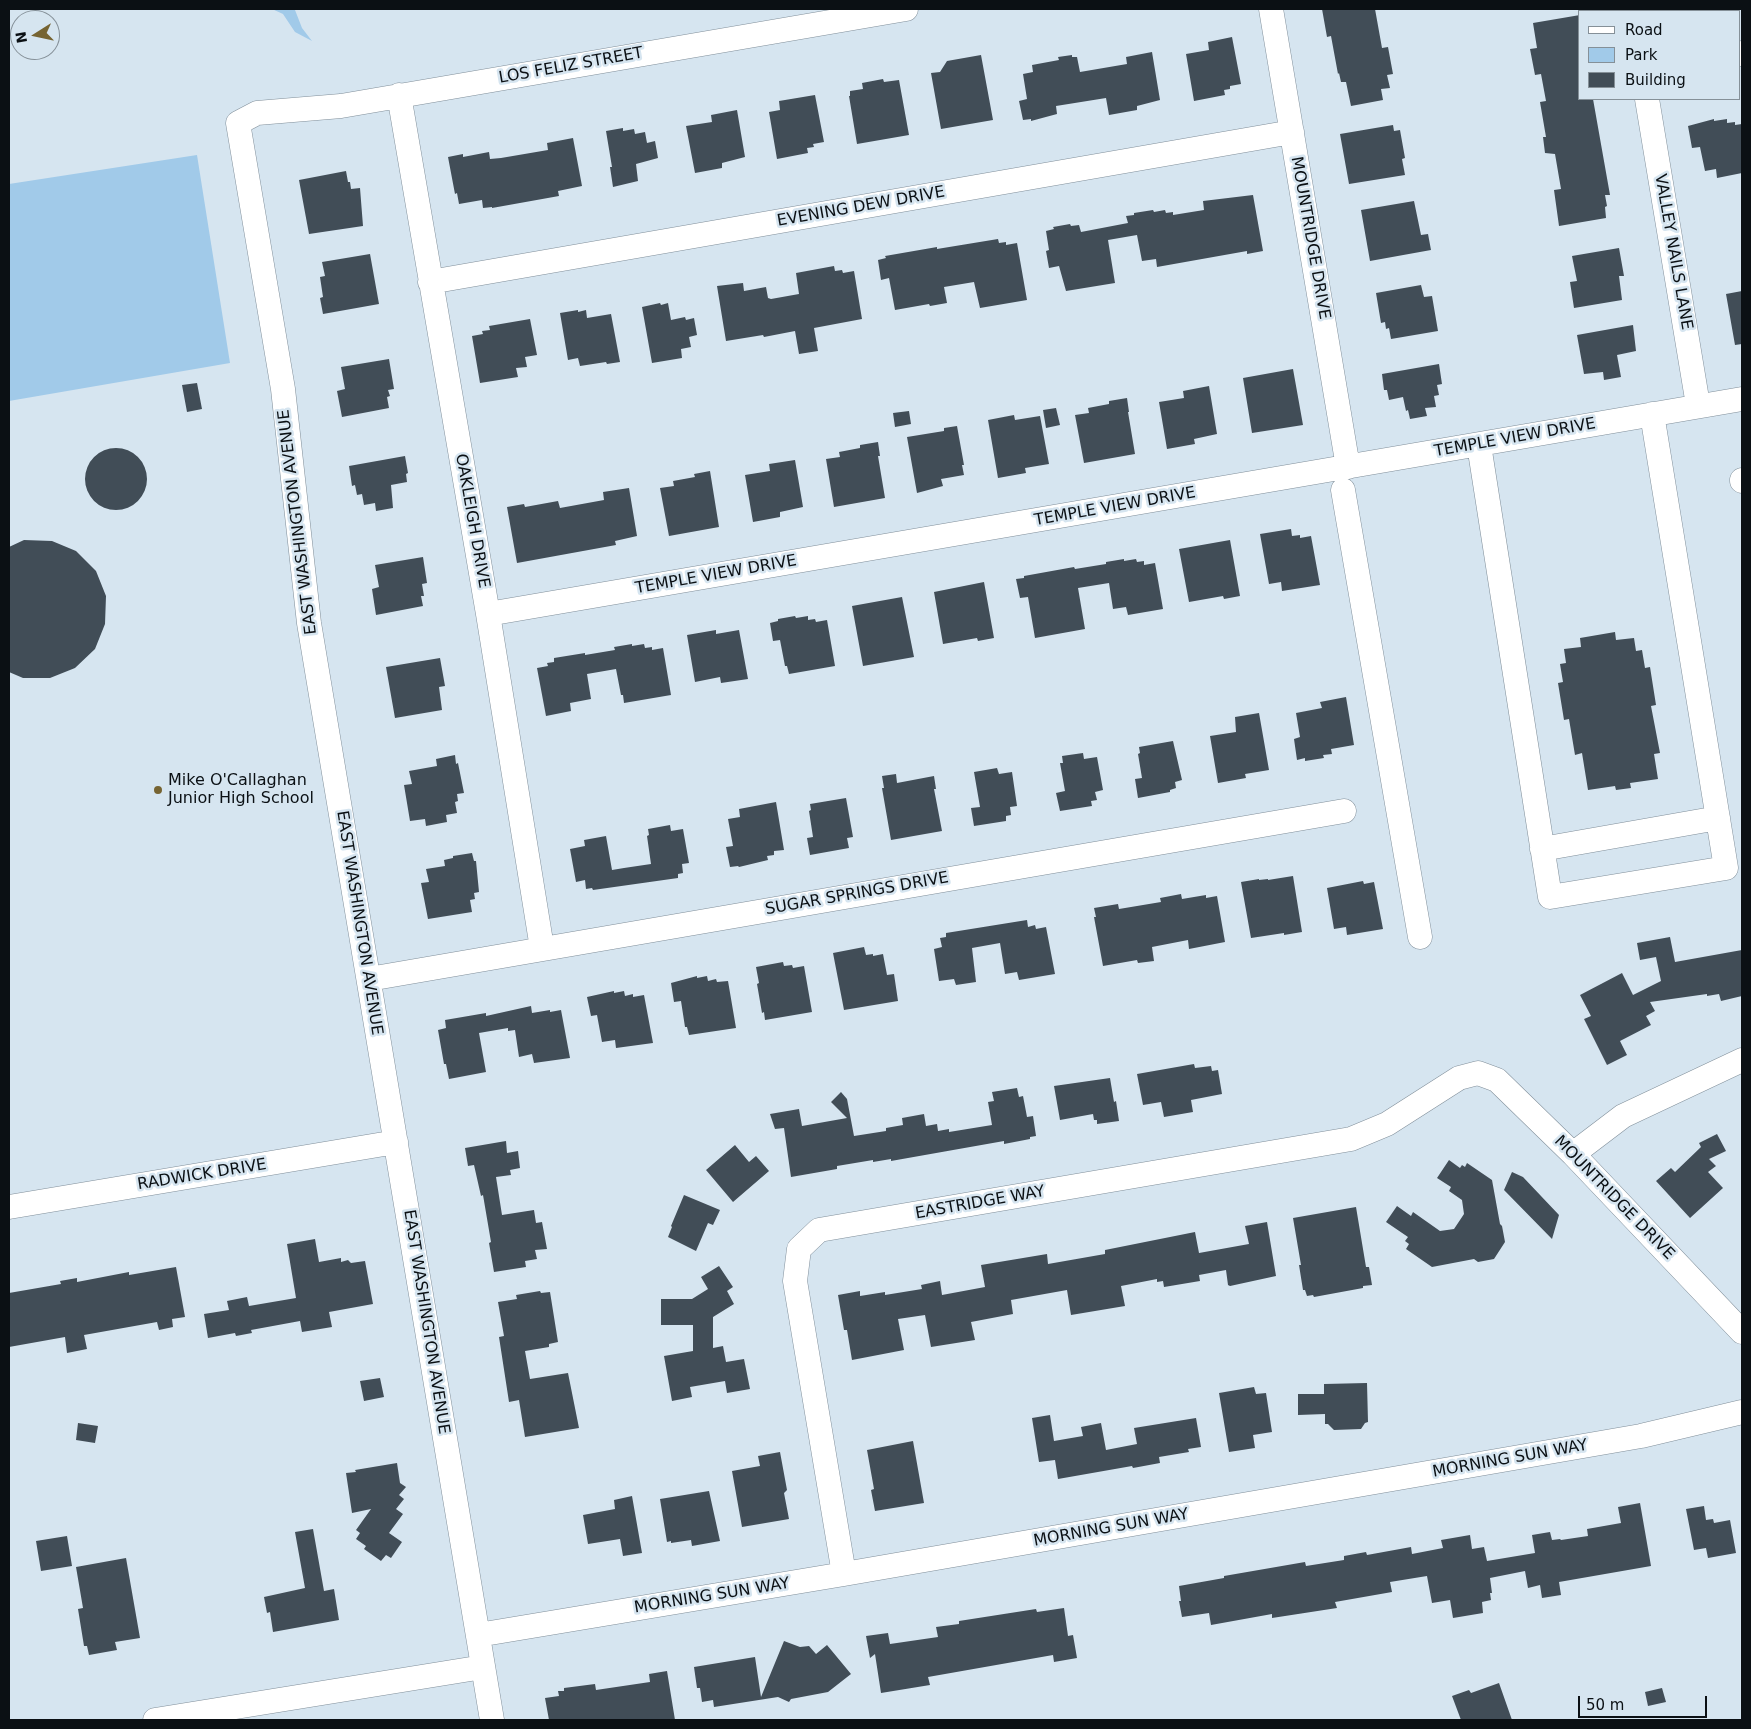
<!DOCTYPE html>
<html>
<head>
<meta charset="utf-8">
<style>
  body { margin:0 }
  #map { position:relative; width:1751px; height:1729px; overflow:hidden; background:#d6e5f0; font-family:"DejaVu Sans",sans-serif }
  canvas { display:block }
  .frame { position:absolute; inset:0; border:10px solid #0b1014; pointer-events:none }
  .legend { position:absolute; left:1578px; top:10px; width:162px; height:90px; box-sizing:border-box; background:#d6e5f0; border:1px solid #859098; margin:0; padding:6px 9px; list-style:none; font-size:15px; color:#0b1014 }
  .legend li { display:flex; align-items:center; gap:10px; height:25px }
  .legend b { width:25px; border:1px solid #859098 }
  .north { position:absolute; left:10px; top:10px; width:50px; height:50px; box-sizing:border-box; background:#d6e5f0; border:1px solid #859098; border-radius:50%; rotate:260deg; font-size:14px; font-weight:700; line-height:20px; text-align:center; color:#0b1014 }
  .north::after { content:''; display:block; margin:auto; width:18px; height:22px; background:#766432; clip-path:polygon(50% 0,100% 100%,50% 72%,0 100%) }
  .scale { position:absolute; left:1578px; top:1696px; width:129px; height:22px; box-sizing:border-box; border:2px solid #0b1014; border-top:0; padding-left:6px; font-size:15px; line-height:18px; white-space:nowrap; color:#0b1014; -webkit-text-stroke:4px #d6e5f0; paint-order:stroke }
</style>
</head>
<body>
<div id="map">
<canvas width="1751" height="1729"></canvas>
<div class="frame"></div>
<ul class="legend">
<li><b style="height:6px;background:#fff"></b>Road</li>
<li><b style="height:14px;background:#a1cae9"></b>Park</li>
<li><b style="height:14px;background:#414d57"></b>Building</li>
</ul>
<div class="north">N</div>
<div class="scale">50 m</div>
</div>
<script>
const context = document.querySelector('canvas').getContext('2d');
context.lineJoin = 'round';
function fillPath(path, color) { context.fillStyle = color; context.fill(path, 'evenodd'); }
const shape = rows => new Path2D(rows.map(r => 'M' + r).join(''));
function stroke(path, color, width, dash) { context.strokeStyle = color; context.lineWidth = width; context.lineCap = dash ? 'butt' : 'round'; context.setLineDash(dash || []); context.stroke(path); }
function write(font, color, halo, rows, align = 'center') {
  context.font = font + ' "DejaVu Sans",sans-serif'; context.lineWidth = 5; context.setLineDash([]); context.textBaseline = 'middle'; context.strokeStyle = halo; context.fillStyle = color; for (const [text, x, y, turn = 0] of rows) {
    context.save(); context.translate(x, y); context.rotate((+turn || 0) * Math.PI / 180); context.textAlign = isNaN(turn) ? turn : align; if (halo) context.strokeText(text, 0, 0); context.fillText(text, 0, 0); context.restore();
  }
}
fillPath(shape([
  [272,9,295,10,302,28,312,41,295,32,283,14],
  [197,155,230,363,9,401,9,184]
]), '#a1cae9');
fillPath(shape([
  [1322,9,1375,9,1382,48,1388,47,1393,74,1387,75,1390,88,1381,89,1383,100,1351,106,1346,82,1341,82,1339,73,1338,74,1331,36,1327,37],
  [1580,15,1580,99,1593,99,1610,195,1605,195,1607,206,1605,207,1606,218,1559,226,1554,190,1561,189,1555,154,1545,153,1543,137,1546,137,1540,102,1546,101,1541,74,1535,75,1530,49,1537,48,1533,23],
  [1232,37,1241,84,1230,86,1230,89,1224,90,1225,95,1194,101,1186,54,1209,50,1208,42],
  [1152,52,1160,100,1137,106,1137,110,1109,115,1106,98,1056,106,1057,114,1031,121,1031,119,1023,120,1019,101,1027,99,1023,74,1033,72,1032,65,1059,60,1058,57,1072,55,1072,57,1077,57,1080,72,1127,64,1126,57],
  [981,55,993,120,941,129,931,73,940,72,947,61],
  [883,79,884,82,899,80,909,135,857,144,849,96,850,96,850,91,863,89,862,83],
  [815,95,824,142,813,144,814,147,807,148,808,153,777,159,769,112,780,110,779,101],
  [737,110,745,157,722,163,722,168,695,173,686,126,712,122,711,115],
  [1714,119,1714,121,1727,119,1727,123,1735,122,1735,125,1742,124,1742,173,1717,178,1716,169,1705,171,1700,147,1692,148,1688,126],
  [1393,125,1394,131,1400,130,1405,158,1402,159,1405,175,1349,184,1340,134],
  [623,128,623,131,634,129,635,134,645,132,647,143,655,141,658,158,636,164,638,181,613,187,610,167,612,167,606,131],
  [573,138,582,186,558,191,559,196,492,208,492,207,483,208,482,200,459,204,457,193,455,194,448,157,463,154,463,157,489,152,490,159,501,158,548,150,547,143],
  [346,171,348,182,350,182,351,189,360,188,363,226,309,234,299,180],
  [1253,195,1263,251,1247,254,1247,251,1157,267,1156,259,1142,261,1137,235,1108,240,1115,283,1066,291,1059,266,1049,268,1046,251,1049,250,1046,231,1054,229,1053,227,1070,224,1071,226,1079,225,1081,232,1128,223,1126,216,1134,215,1134,213,1153,210,1154,212,1165,210,1166,213,1173,212,1173,215,1204,210,1203,201],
  [1414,201,1421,235,1428,234,1431,250,1370,261,1361,210],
  [998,239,999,243,1006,242,1006,245,1017,243,1027,300,980,308,974,282,944,287,947,303,930,306,929,304,895,310,889,278,881,280,878,260,886,258,885,256,937,247,937,249],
  [1619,248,1624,276,1619,276,1622,300,1574,308,1570,282,1577,281,1572,256],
  [370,254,379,304,323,314,320,298,323,297,320,277,325,276,322,262],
  [834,266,835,271,842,270,843,273,854,271,862,319,814,328,818,351,799,354,795,331,764,337,763,335,726,341,717,286,743,283,744,291,766,287,768,298,771,299,799,294,796,273],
  [1421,285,1424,297,1432,296,1438,331,1391,339,1389,328,1386,329,1385,322,1381,323,1376,293],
  [1742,291,1742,344,1735,345,1726,294],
  [660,303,661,305,668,303,671,320,685,317,686,320,694,318,697,335,689,337,691,347,681,349,682,358,652,363,642,307],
  [578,310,578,312,586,310,587,318,611,314,620,362,607,364,606,362,580,366,578,358,568,360,560,313],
  [530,319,537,355,525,357,527,367,516,368,518,377,480,383,472,336,483,334,482,331,490,330,489,326],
  [1633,325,1636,351,1617,355,1621,377,1604,380,1603,372,1584,374,1577,335],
  [389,359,394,389,388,390,390,396,387,397,389,408,342,417,337,391,345,389,341,367],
  [1439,364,1442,384,1437,385,1439,395,1434,396,1436,407,1425,408,1427,416,1410,419,1408,410,1406,411,1403,397,1389,400,1387,390,1384,390,1382,374],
  [1293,369,1303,425,1252,433,1243,378],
  [197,383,202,409,187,412,182,385],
  [1209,386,1217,434,1194,439,1195,444,1167,449,1159,402,1184,398,1183,391],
  [1127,398,1129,412,1128,412,1135,454,1084,463,1075,415,1089,413,1088,408,1109,404,1109,401],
  [1056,408,1060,425,1046,428,1043,410],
  [909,411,911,424,895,427,893,413],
  [1014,415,1015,420,1040,416,1049,464,1025,468,1026,473,998,478,988,420],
  [957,426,964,465,962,465,964,475,941,479,943,486,917,493,907,437,944,431,944,428],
  [878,442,880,456,878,456,885,498,834,507,826,459,840,457,839,452,860,448,860,445],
  '85 479a31 31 0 1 1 62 0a31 31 0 1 1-62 0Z',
  [405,456,408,473,406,474,407,482,391,485,393,508,376,511,375,503,364,505,362,494,357,495,355,485,352,486,349,466],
  [795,460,803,507,780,512,780,517,753,522,745,475,770,471,769,464],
  [710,471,719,527,669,536,660,488,674,486,673,481,695,477,694,474],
  [629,488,637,536,615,541,616,545,517,563,507,507,524,504,525,507,558,501,560,508,604,500,603,492],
  [1291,529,1292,536,1300,535,1300,538,1311,536,1320,585,1282,591,1281,582,1269,584,1260,534],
  [24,540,52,541,76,551,96,571,106,596,105,624,95,649,75,668,50,678,23,678,9,672,9,547],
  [1230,540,1240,596,1224,599,1223,596,1189,602,1179,549],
  [423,557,427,583,422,584,424,596,421,596,423,606,376,615,372,589,379,587,375,565],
  [1124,559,1124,561,1136,559,1137,562,1144,561,1144,565,1155,563,1163,609,1128,615,1126,607,1113,609,1109,583,1078,588,1085,629,1035,638,1028,597,1020,598,1016,579,1024,578,1024,576,1074,567,1075,569,1106,564,1106,562],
  [984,582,994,638,978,641,977,638,943,644,934,592],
  [902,597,914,657,863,666,852,606],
  [795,616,796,618,808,616,808,620,815,619,816,622,827,620,835,666,789,674,787,666,785,666,780,640,773,641,770,623,778,621,778,619],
  [716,630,716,634,739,630,748,679,721,683,720,677,695,682,687,635],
  [1615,632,1616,640,1634,638,1636,651,1642,650,1645,668,1650,667,1656,705,1651,706,1660,753,1654,754,1658,779,1630,783,1631,788,1616,790,1615,786,1588,790,1582,753,1575,755,1569,719,1564,720,1558,683,1563,682,1560,664,1566,663,1564,649,1581,647,1580,638],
  [632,644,632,646,644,644,645,648,652,647,652,650,663,648,671,695,624,703,623,695,621,695,616,669,587,674,591,699,570,703,571,711,546,716,537,668,548,666,547,663,554,662,554,658,585,653,585,655,615,650,614,647],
  [440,658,445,686,439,687,442,710,395,718,386,667],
  [1346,697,1354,745,1331,749,1332,754,1323,755,1324,758,1305,761,1305,758,1297,760,1294,739,1300,737,1296,713,1322,708,1320,702],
  [1259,713,1269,770,1245,774,1246,778,1218,783,1210,736,1236,732,1235,717],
  [1173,741,1182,780,1175,782,1176,788,1170,790,1170,792,1138,798,1135,779,1142,778,1138,754,1140,753,1139,747],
  [1083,753,1084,759,1097,757,1103,790,1095,792,1097,800,1091,801,1092,806,1060,811,1056,793,1065,791,1060,763,1063,763,1062,756],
  [455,755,456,764,458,763,464,793,457,794,458,801,455,802,457,813,446,815,447,822,426,826,425,819,410,821,404,785,412,784,409,771,437,766,436,759],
  [997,768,999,774,1012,772,1017,806,1010,807,1011,815,1006,816,1006,821,974,826,971,808,980,807,974,772],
  [896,774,897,783,934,776,936,789,934,789,942,831,891,840,882,788,884,788,882,776],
  [846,798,853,837,847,838,849,848,810,855,807,838,813,837,809,811,811,810,810,804],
  [776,802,784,850,774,851,774,855,767,856,768,860,739,867,738,866,730,867,726,847,733,846,728,819,740,817,739,809],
  [670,825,671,831,683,829,689,863,682,864,683,873,678,874,678,878,593,890,592,888,586,889,585,880,576,882,570,849,585,846,584,840,606,836,612,870,624,868,651,864,647,836,649,835,648,829],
  [472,853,474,861,476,861,479,892,474,893,475,899,470,900,472,912,428,919,421,883,429,882,426,869,445,866,444,860,453,858,453,856],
  [1293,876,1302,932,1284,935,1284,933,1251,938,1241,882,1259,879,1259,880,1268,879,1268,880],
  [1363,881,1364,884,1374,882,1383,929,1347,935,1346,927,1334,929,1327,888],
  [1181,894,1182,899,1206,895,1206,898,1217,896,1225,942,1189,949,1188,940,1152,947,1154,961,1138,963,1137,960,1103,966,1094,917,1096,917,1094,908,1118,904,1119,909,1161,902,1160,898],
  [1027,920,1028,927,1035,925,1036,929,1046,927,1055,974,1019,980,1017,972,1005,974,1000,943,972,948,976,982,956,985,954,979,939,981,934,949,942,947,940,938,946,937,946,933],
  [1670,937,1675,962,1742,950,1742,996,1721,1001,1719,994,1707,996,1707,994,1650,1002,1655,1011,1646,1016,1651,1025,1620,1041,1627,1055,1607,1065,1584,1019,1591,1016,1580,995,1622,973,1633,995,1661,981,1656,957,1640,960,1637,943],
  [864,947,866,955,873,954,873,956,883,954,887,975,894,974,898,1001,844,1010,833,953],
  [783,962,784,966,792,965,793,968,804,966,812,1012,765,1020,764,1012,762,1013,757,984,759,983,756,967],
  [697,976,697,978,707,976,708,981,716,979,717,982,728,981,736,1028,689,1035,687,1027,685,1027,681,1001,674,1002,671,983],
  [614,991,614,993,624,991,625,996,633,994,633,997,644,995,653,1043,616,1048,615,1040,602,1042,597,1015,591,1016,587,997],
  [531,1006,532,1013,550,1010,550,1012,561,1010,570,1058,534,1063,532,1054,519,1057,515,1030,508,1031,508,1028,479,1033,486,1072,449,1079,446,1064,444,1064,438,1030,446,1028,445,1020,486,1013,486,1016],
  [1194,1064,1195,1068,1211,1066,1212,1071,1218,1070,1222,1094,1191,1100,1193,1112,1164,1117,1161,1102,1143,1105,1137,1074],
  [1110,1078,1114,1102,1116,1101,1119,1121,1097,1124,1097,1120,1094,1120,1093,1114,1060,1120,1054,1086],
  [1017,1088,1019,1097,1023,1096,1027,1117,1033,1116,1036,1136,1030,1137,1030,1139,1004,1144,1004,1141,891,1161,891,1159,873,1162,873,1160,837,1166,837,1169,791,1177,784,1128,775,1129,770,1114,799,1109,802,1126,847,1118,831,1102,841,1092,847,1099,854,1136,886,1131,886,1128,903,1125,902,1118,924,1114,926,1126,937,1124,938,1131,949,1129,949,1132,992,1125,988,1102,994,1101,992,1092],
  [1717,1134,1726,1151,1709,1159,1716,1166,1708,1172,1723,1188,1690,1218,1656,1181,1671,1168,1675,1172,1701,1147,1699,1143],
  [506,1141,507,1153,518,1151,520,1168,510,1170,511,1175,496,1177,502,1215,534,1210,536,1223,542,1222,547,1249,535,1250,537,1259,525,1261,526,1267,494,1272,489,1243,491,1242,483,1195,481,1196,474,1165,468,1166,465,1148],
  [735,1145,749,1162,756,1156,769,1171,733,1202,706,1170],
  [1449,1160,1460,1168,1462,1165,1465,1167,1467,1163,1492,1180,1500,1224,1502,1226,1505,1242,1494,1259,1478,1262,1474,1259,1432,1267,1406,1249,1409,1244,1405,1241,1408,1237,1386,1222,1397,1206,1411,1216,1413,1212,1440,1231,1454,1229,1464,1214,1462,1200,1449,1191,1451,1187,1437,1178],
  [1512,1172,1523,1177,1559,1215,1552,1239,1504,1190],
  [684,1195,720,1210,713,1225,708,1223,696,1251,668,1237,672,1227,671,1226],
  [1356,1207,1366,1267,1369,1267,1372,1285,1363,1286,1363,1288,1314,1297,1313,1295,1307,1296,1305,1290,1303,1290,1299,1265,1301,1265,1293,1218],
  [1267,1222,1276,1276,1230,1286,1228,1285,1226,1270,1199,1275,1200,1281,1164,1287,1163,1281,1157,1282,1157,1279,1121,1286,1125,1306,1071,1315,1067,1290,1011,1300,1013,1314,971,1322,975,1340,931,1347,925,1315,898,1319,904,1350,852,1360,847,1330,844,1330,838,1295,860,1291,860,1296,885,1292,885,1295,922,1289,921,1285,940,1281,942,1295,985,1287,981,1265,1047,1254,1048,1264,1105,1254,1105,1250,1195,1232,1199,1253,1249,1244,1245,1226],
  [315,1239,319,1262,341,1258,341,1262,348,1260,351,1263,365,1261,373,1304,329,1312,332,1327,302,1332,300,1321,251,1330,252,1333,236,1336,235,1333,208,1338,204,1314,229,1310,227,1301,247,1297,249,1306,296,1298,287,1244],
  [719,1266,733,1287,727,1291,734,1304,713,1317,713,1348,723,1346,726,1362,744,1359,750,1389,727,1393,725,1381,690,1387,692,1397,672,1401,664,1356,693,1351,693,1325,661,1325,661,1299,692,1299,708,1289,701,1277],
  [176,1267,185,1317,172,1319,173,1327,159,1330,157,1322,84,1335,87,1349,67,1353,65,1337,9,1347,9,1293,61,1284,60,1281,77,1278,77,1282,129,1272,129,1275],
  [540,1291,541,1293,550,1292,558,1342,549,1344,549,1347,525,1351,530,1379,568,1373,579,1428,525,1437,519,1400,509,1402,499,1337,504,1336,498,1302,517,1299,516,1295],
  [380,1378,384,1397,364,1401,360,1381],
  [1367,1383,1368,1422,1365,1423,1361,1429,1334,1430,1328,1424,1325,1424,1325,1414,1298,1415,1298,1394,1324,1394,1324,1384],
  [1254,1387,1256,1394,1266,1393,1272,1432,1253,1435,1255,1448,1229,1452,1219,1393],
  [1050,1415,1054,1441,1083,1436,1081,1427,1101,1423,1106,1450,1137,1444,1134,1428,1196,1418,1201,1447,1188,1449,1189,1452,1159,1457,1160,1463,1133,1468,1132,1466,1058,1479,1055,1460,1039,1462,1032,1418],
  [78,1423,98,1426,95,1443,76,1440],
  [913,1441,924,1503,875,1511,871,1490,874,1489,867,1450],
  [780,1452,787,1490,784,1493,789,1519,742,1527,732,1471,760,1466,758,1456],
  [397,1463,400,1483,406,1487,399,1495,404,1499,396,1509,403,1514,389,1533,402,1542,391,1558,386,1555,381,1561,364,1549,366,1546,356,1539,360,1533,356,1530,371,1509,352,1513,346,1473,356,1472,355,1470],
  [709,1491,720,1541,692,1546,691,1540,671,1543,671,1541,667,1542,660,1499],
  [632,1496,642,1553,623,1556,620,1539,588,1544,583,1515,615,1509,614,1500],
  [1640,1503,1651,1566,1559,1582,1561,1595,1542,1598,1540,1585,1528,1588,1525,1571,1490,1578,1492,1593,1490,1593,1491,1600,1482,1602,1483,1613,1453,1618,1450,1600,1432,1603,1427,1576,1390,1582,1392,1592,1335,1602,1337,1608,1272,1618,1272,1614,1211,1625,1209,1613,1182,1617,1179,1601,1181,1601,1179,1586,1224,1578,1224,1576,1305,1562,1306,1566,1344,1560,1344,1556,1366,1552,1367,1555,1411,1547,1412,1554,1443,1548,1441,1540,1470,1535,1472,1549,1484,1547,1487,1561,1535,1553,1532,1535,1550,1532,1552,1540,1560,1539,1561,1540,1588,1536,1587,1529,1621,1523,1618,1507],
  [1704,1506,1706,1520,1713,1519,1714,1523,1730,1520,1736,1553,1708,1558,1706,1548,1694,1550,1686,1509],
  [313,1529,324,1591,334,1589,339,1620,273,1632,270,1612,267,1613,264,1597,305,1588,295,1532],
  [67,1536,72,1566,41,1571,36,1541],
  [126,1558,140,1638,115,1642,117,1650,89,1655,87,1646,84,1646,78,1609,83,1608,76,1567],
  [1064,1608,1068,1636,1073,1635,1077,1658,1054,1662,1053,1655,928,1677,930,1685,881,1693,875,1654,870,1658,866,1636,888,1633,890,1644,938,1637,936,1627,959,1624,959,1621,1036,1609,1037,1612],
  [784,1641,800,1647,809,1646,816,1654,827,1645,851,1674,828,1692,791,1699,789,1702,778,1697,714,1707,713,1700,702,1702,700,1688,697,1688,694,1667,755,1657,761,1697],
  [667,1671,675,1720,549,1720,545,1698,559,1696,558,1691,564,1691,564,1688,595,1684,596,1690,650,1682,649,1674],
  [1499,1683,1512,1720,1461,1720,1452,1696,1469,1690,1471,1693],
  [1662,1688,1666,1702,1648,1706,1645,1692]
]), '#414d57');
const minor = shape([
  [1271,9,1348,467],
  [1631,9,1632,11],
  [1740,54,1742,53],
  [399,95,488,614,542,948],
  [1647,99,1698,405],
  [430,282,1292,132],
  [1479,445,1550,897,1726,868,1652,414],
  [1742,480,1742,481],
  [1343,490,1420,937],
  [488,614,1742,399],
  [1542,849,1718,818],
  [369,979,1344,811],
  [1573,1154,1623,1116,1742,1060],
  [9,1207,396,1142],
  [844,1574,795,1281,799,1249,819,1230,1351,1139,1387,1124,1459,1078,1478,1073,1497,1080,1573,1154,1742,1332],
  [478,1635,844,1574,1641,1436,1742,1412],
  [155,1720,483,1667],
  [492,1720,309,623,283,389,238,123,257,113,341,106,906,9]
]);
stroke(minor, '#818f9a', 25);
stroke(minor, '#fff', 24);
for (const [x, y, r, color] of [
  [158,790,5,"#766432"]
]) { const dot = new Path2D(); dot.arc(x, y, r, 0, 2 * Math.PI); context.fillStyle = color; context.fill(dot); stroke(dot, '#d6e5f0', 2); }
write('16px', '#0b1014', '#d6e5f0', [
  ["LOS FELIZ STREET",571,66,-10],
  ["EVENING DEW DRIVE",861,207,-10],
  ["MOUNTRIDGE DRIVE",1310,238,80],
  ["VALLEY NAILS LANE",1673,252,80],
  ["TEMPLE VIEW DRIVE",1515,438,-10],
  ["TEMPLE VIEW DRIVE",1115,507,-10],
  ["OAKLEIGH DRIVE",472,521,80],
  ["EAST WASHINGTON AVENUE",298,522,-97],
  ["TEMPLE VIEW DRIVE",716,575,-10],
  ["SUGAR SPRINGS DRIVE",857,894,-10],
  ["EAST WASHINGTON AVENUE",359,923,81],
  ["RADWICK DRIVE",202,1175,-9],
  ["MOUNTRIDGE DRIVE",1614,1198,46],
  ["EASTRIDGE WAY",980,1203,-10],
  ["EAST WASHINGTON AVENUE",426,1322,81],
  ["MORNING SUN WAY",1510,1459,-10],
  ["MORNING SUN WAY",1111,1528,-10],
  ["MORNING SUN WAY",712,1596,-9]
]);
write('16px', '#0b1014', '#d6e5f0', [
  ["Mike O'Callaghan",168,781],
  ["Junior High School",168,799]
], 'left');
</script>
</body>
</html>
